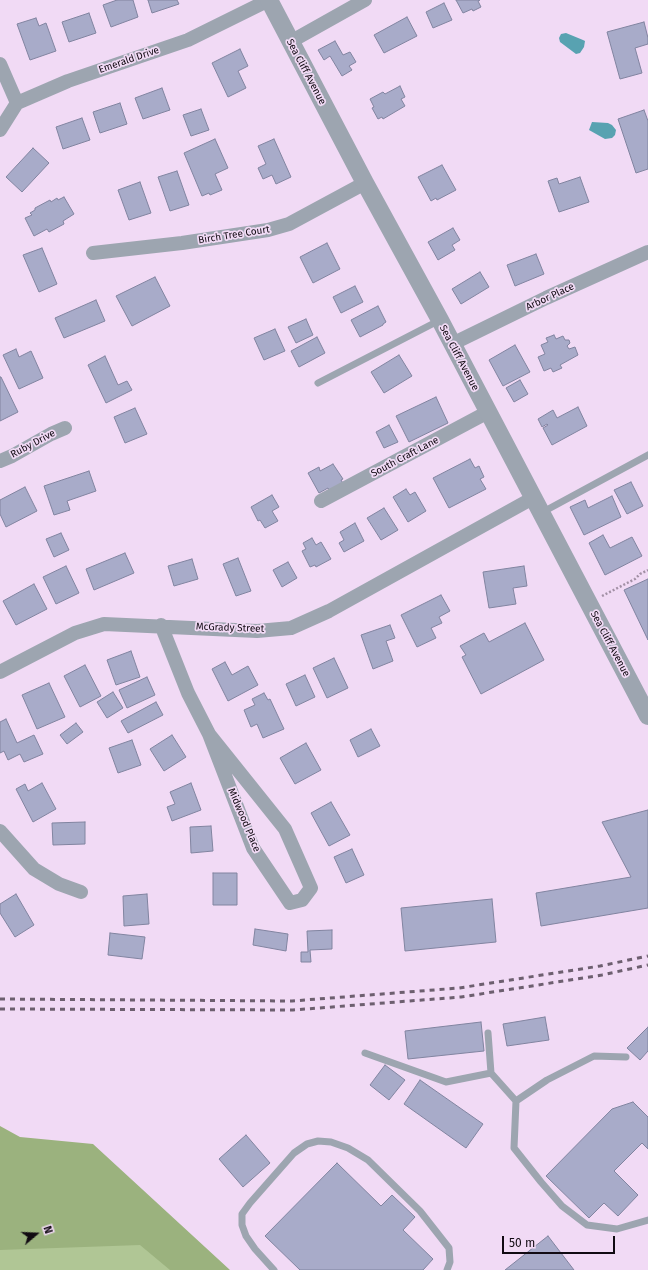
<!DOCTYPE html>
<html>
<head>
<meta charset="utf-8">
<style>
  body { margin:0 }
  #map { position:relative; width:648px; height:1270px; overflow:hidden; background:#f1daf5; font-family:"Fira Sans",sans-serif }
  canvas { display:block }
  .north { position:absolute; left:16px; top:1214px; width:40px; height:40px; -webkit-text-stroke:3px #f1daf5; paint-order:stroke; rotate:71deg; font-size:11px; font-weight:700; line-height:16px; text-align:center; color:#110a12 }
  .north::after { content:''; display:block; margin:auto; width:14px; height:18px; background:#110a12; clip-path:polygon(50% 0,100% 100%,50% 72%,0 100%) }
  .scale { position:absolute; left:502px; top:1236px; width:113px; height:18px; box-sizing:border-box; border:2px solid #110a12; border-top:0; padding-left:5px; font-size:12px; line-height:14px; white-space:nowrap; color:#110a12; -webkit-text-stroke:3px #f1daf5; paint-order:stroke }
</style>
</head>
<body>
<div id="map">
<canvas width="648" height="1270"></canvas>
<div class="north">N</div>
<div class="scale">50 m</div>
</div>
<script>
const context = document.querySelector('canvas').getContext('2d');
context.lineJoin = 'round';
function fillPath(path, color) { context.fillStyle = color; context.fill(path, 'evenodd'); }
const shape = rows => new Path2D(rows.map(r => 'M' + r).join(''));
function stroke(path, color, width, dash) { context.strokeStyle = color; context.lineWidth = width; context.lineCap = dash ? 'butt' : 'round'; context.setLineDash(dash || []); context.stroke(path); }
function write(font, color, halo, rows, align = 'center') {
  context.font = font + ' "Fira Sans",sans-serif'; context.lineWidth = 3.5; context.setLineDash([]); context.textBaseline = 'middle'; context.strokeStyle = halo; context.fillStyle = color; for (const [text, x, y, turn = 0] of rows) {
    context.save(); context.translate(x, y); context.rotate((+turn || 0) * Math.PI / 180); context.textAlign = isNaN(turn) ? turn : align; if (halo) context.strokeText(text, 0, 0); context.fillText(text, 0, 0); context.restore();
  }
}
fillPath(shape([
  [0,1222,146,1234,185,1270,0,1270]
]), '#b0c695');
fillPath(shape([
  [0,1126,20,1137,93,1144,230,1270,170,1270,140,1245,0,1250]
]), '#9bb27e');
fillPath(shape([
  [566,33,583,40,585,41,584,47,580,53,576,54,560,42,559,38,561,34],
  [592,122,608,123,612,125,616,130,615,135,612,138,605,139,589,130]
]), '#58a2b1');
const building = shape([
  [117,0,133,0,138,17,111,27,103,5,117,0],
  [148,0,177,0,179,4,152,13,148,0],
  [456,0,480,0,478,1,481,7,473,11,472,9,463,13,456,0],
  [444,3,452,20,433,28,426,12,444,3],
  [89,13,96,33,69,42,62,22,89,13],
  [407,17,417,36,384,53,374,35,407,17],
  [36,18,39,26,46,23,56,51,30,60,17,24,36,18],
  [644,22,648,38,648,44,635,48,642,73,620,79,607,32,644,22],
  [335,41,343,55,350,52,356,62,349,66,352,70,342,76,330,56,324,60,318,50,335,41],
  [240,49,248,66,238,71,246,88,228,97,212,63,240,49],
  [400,86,405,97,401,99,405,106,383,119,382,117,378,119,372,108,374,107,370,99,383,92,385,94,400,86],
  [162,88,170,110,143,119,135,98,162,88],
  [120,103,127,124,100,133,93,112,120,103],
  [201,109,209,130,191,136,183,115,201,109],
  [644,110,648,121,648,169,636,173,618,119,644,110],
  [82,118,90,140,63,149,56,127,82,118],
  [215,139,228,168,215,174,222,190,210,195,209,193,202,196,184,153,215,139],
  [274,139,291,177,276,184,272,175,263,179,258,168,266,164,258,146,274,139],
  [33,148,49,163,22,192,6,177,33,148],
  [442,165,456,190,437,200,436,198,431,201,418,177,442,165],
  [177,171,189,205,170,211,158,177,177,171],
  [580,177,589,202,559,212,548,181,557,178,559,184,580,177],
  [140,182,151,213,129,220,118,190,140,182],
  [64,197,74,214,63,221,64,224,49,232,47,229,34,236,25,218,32,215,30,213,35,210,35,208,50,200,51,202,57,198,58,200,64,197],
  [453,228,460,240,452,245,455,250,438,260,428,242,453,228],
  [327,243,340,269,313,283,300,257,327,243],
  [42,248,57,284,39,292,23,255,42,248],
  [536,254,544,274,515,286,507,265,536,254],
  [480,272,489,287,461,304,452,289,480,272],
  [155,277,170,306,132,326,116,296,155,277],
  [355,286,363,302,341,313,333,297,355,286],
  [96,300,105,321,64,338,55,318,96,300],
  [378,306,386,322,383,324,383,325,360,337,351,320,378,306],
  [306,319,313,335,296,343,288,327,306,319],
  [275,329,285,351,264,360,254,338,275,329],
  [554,335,556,339,563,336,565,340,569,340,570,343,567,346,569,349,575,347,578,355,560,365,562,368,553,372,551,368,544,371,538,357,545,354,541,345,548,342,546,338,554,335],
  [317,337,325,353,299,367,291,351,317,337],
  [515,345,530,372,503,386,489,360,515,345],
  [16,349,19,357,31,351,43,378,19,389,3,355,16,349],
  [399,355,412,376,384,393,371,372,399,355],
  [105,356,118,385,127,381,132,390,106,403,88,365,105,356],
  [0,377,1,377,18,412,0,421,0,377],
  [520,380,528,394,514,402,506,388,520,380],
  [436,397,448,423,409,442,396,416,436,397],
  [578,407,587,426,552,445,543,428,548,425,547,424,542,427,538,419,553,410,557,418,578,407],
  [135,408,147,434,125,443,114,417,135,408],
  [389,425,398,442,384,448,376,432,389,425],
  [470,459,475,468,479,466,484,477,480,479,486,489,449,508,433,478,470,459],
  [333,464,343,479,341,480,344,485,330,492,328,488,319,493,308,473,319,467,320,471,333,464],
  [89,471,96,491,67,501,70,510,54,515,44,486,89,471],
  [631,482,643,506,627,514,614,490,631,482],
  [25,487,37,511,6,527,0,514,0,500,25,487],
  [406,489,410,495,415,492,426,511,408,522,393,497,406,489],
  [272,495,279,507,272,511,278,521,265,528,260,520,258,521,251,507,272,495],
  [612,496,621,517,584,535,570,507,585,500,588,508,612,496],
  [384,508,398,530,381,540,367,518,384,508],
  [355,523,364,541,344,552,339,543,344,540,340,532,355,523],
  [61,533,69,550,54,557,46,539,61,533],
  [603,535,610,548,632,537,642,556,605,575,589,543,603,535],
  [312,538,316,545,321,542,331,559,316,567,315,565,310,567,302,551,306,549,303,543,312,538],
  [125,553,134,573,94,590,86,569,125,553],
  [238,558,251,591,236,596,223,564,238,558],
  [192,559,198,579,174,586,168,566,192,559],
  [288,562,297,578,282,587,273,570,288,562],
  [66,566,79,593,56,604,43,577,66,566],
  [524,566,527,586,513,588,516,604,489,608,483,572,524,566],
  [648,579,648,640,624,590,648,579],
  [34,584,47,609,16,625,3,601,34,584],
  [441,595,450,611,439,617,442,623,431,628,436,638,417,647,401,615,441,595],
  [525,623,544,660,481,694,462,657,466,655,460,646,484,633,489,642,525,623],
  [390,625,395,638,386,641,393,661,373,669,361,635,390,625],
  [131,651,140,677,116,685,107,660,131,651],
  [334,658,348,688,327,698,313,668,334,658],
  [225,662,232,675,248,666,258,685,228,701,212,669,225,662],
  [85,665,101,696,80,707,64,676,85,665],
  [305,675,315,697,296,706,286,684,305,675],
  [147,677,155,695,127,708,119,690,147,677],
  [49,683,65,717,37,729,22,695,49,683],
  [113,692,123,708,107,718,97,702,113,692],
  [264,693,268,700,270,699,284,729,263,738,257,724,251,727,244,710,255,705,252,699,264,693],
  [156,702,163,715,128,733,121,721,156,702],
  [6,719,17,743,34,735,43,754,24,762,20,754,8,760,4,751,0,753,0,722,6,719],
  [76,723,83,732,67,744,60,735,76,723],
  [371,729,380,746,358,757,350,740,371,729],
  [172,735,186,757,164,771,150,749,172,735],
  [132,740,141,765,118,773,109,748,132,740],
  [306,743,321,770,295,784,280,758,306,743],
  [42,783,56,809,33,822,16,789,25,784,28,791,42,783],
  [191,783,201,810,172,821,167,807,175,804,170,792,191,783],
  [331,802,350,835,329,846,311,813,331,802],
  [648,810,648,908,541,926,536,893,631,877,602,822,648,810],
  [85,822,85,844,53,845,52,823,85,822],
  [211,826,213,851,191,853,190,827,211,826],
  [352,849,364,875,346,883,334,857,352,849],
  [213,873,237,873,237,905,213,905,213,873],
  [16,894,34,925,15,937,0,913,0,904,16,894],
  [147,894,149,924,124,926,123,896,147,894],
  [492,899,496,942,405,951,401,908,492,899],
  [255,929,288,934,286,951,253,945,255,929],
  [332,930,332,949,310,950,311,962,301,962,301,952,308,952,307,931,332,930],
  [110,933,145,937,142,959,108,955,110,933],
  [545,1017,549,1040,507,1046,503,1024,545,1017],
  [481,1022,484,1051,408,1059,405,1031,481,1022],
  [648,1027,648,1051,640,1060,627,1048,648,1027],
  [385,1065,405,1080,389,1100,370,1085,385,1065],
  [420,1080,483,1124,466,1148,404,1104,420,1080],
  [633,1102,648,1117,648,1149,642,1143,614,1171,638,1195,618,1216,604,1203,589,1218,546,1176,612,1109,633,1102],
  [246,1135,270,1163,243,1187,219,1159,246,1135],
  [337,1163,381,1206,392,1195,415,1217,403,1230,433,1259,423,1270,300,1270,265,1236,337,1163],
  [548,1236,574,1270,505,1270,548,1236]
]);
fillPath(building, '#a8abc9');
stroke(building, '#8184a0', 1);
stroke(shape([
  [602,596,635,579,640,574,648,570]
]), '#a290a5', 2.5, [2, 2]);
stroke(shape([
  [318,383,440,320],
  [541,513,648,455],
  [488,1033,491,1073],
  [365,1053,446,1082,491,1073,516,1101],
  [626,1057,594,1056,547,1080,516,1101,514,1148,541,1182,562,1206,587,1225,617,1229,648,1220],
  [274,1270,255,1249,246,1236,242,1225,242,1214,250,1203,294,1153,307,1144,318,1141,331,1142,348,1148,368,1160,420,1211,449,1248,450,1262,447,1270]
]), '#9da5b0', 7);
stroke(shape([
  [290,42,365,0],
  [0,64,17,103],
  [0,130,17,103,68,81,188,40,269,0],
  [93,253,182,243,268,230,289,224,365,183],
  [452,344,546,298,648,252],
  [0,461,12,456,51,434,65,428],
  [321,501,488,412],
  [161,625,188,693,209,734],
  [0,672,75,633,104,624,257,631,291,628,329,611,533,498],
  [209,734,285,829,311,888,302,900,290,903,253,848,209,734],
  [0,831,34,869,59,884,81,892]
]), '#9da5b0', 14);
stroke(shape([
  [269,0,365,183,440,320,648,716]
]), '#9da5b0', 18);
stroke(shape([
  [0,999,292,1001,459,988,600,966,648,956],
  [0,1009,293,1010,461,997,602,975,648,965]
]), '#6d5f6f', 3, [5, 5]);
write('10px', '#110a12', '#f1daf5', [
  ["Emerald Drive",129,60,-19],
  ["Sea Cliff Avenue",306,72,62],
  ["Birch Tree Court",234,235,-9],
  ["Arbor Place",550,297,-25],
  ["Sea Cliff Avenue",459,358,62],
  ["Ruby Drive",33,444,-28],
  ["South Craft Lane",405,457,-28],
  ["McGrady Street",230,628,2],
  ["Sea Cliff Avenue",610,644,62],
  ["Midwood Place",244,820,67]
]);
</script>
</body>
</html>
